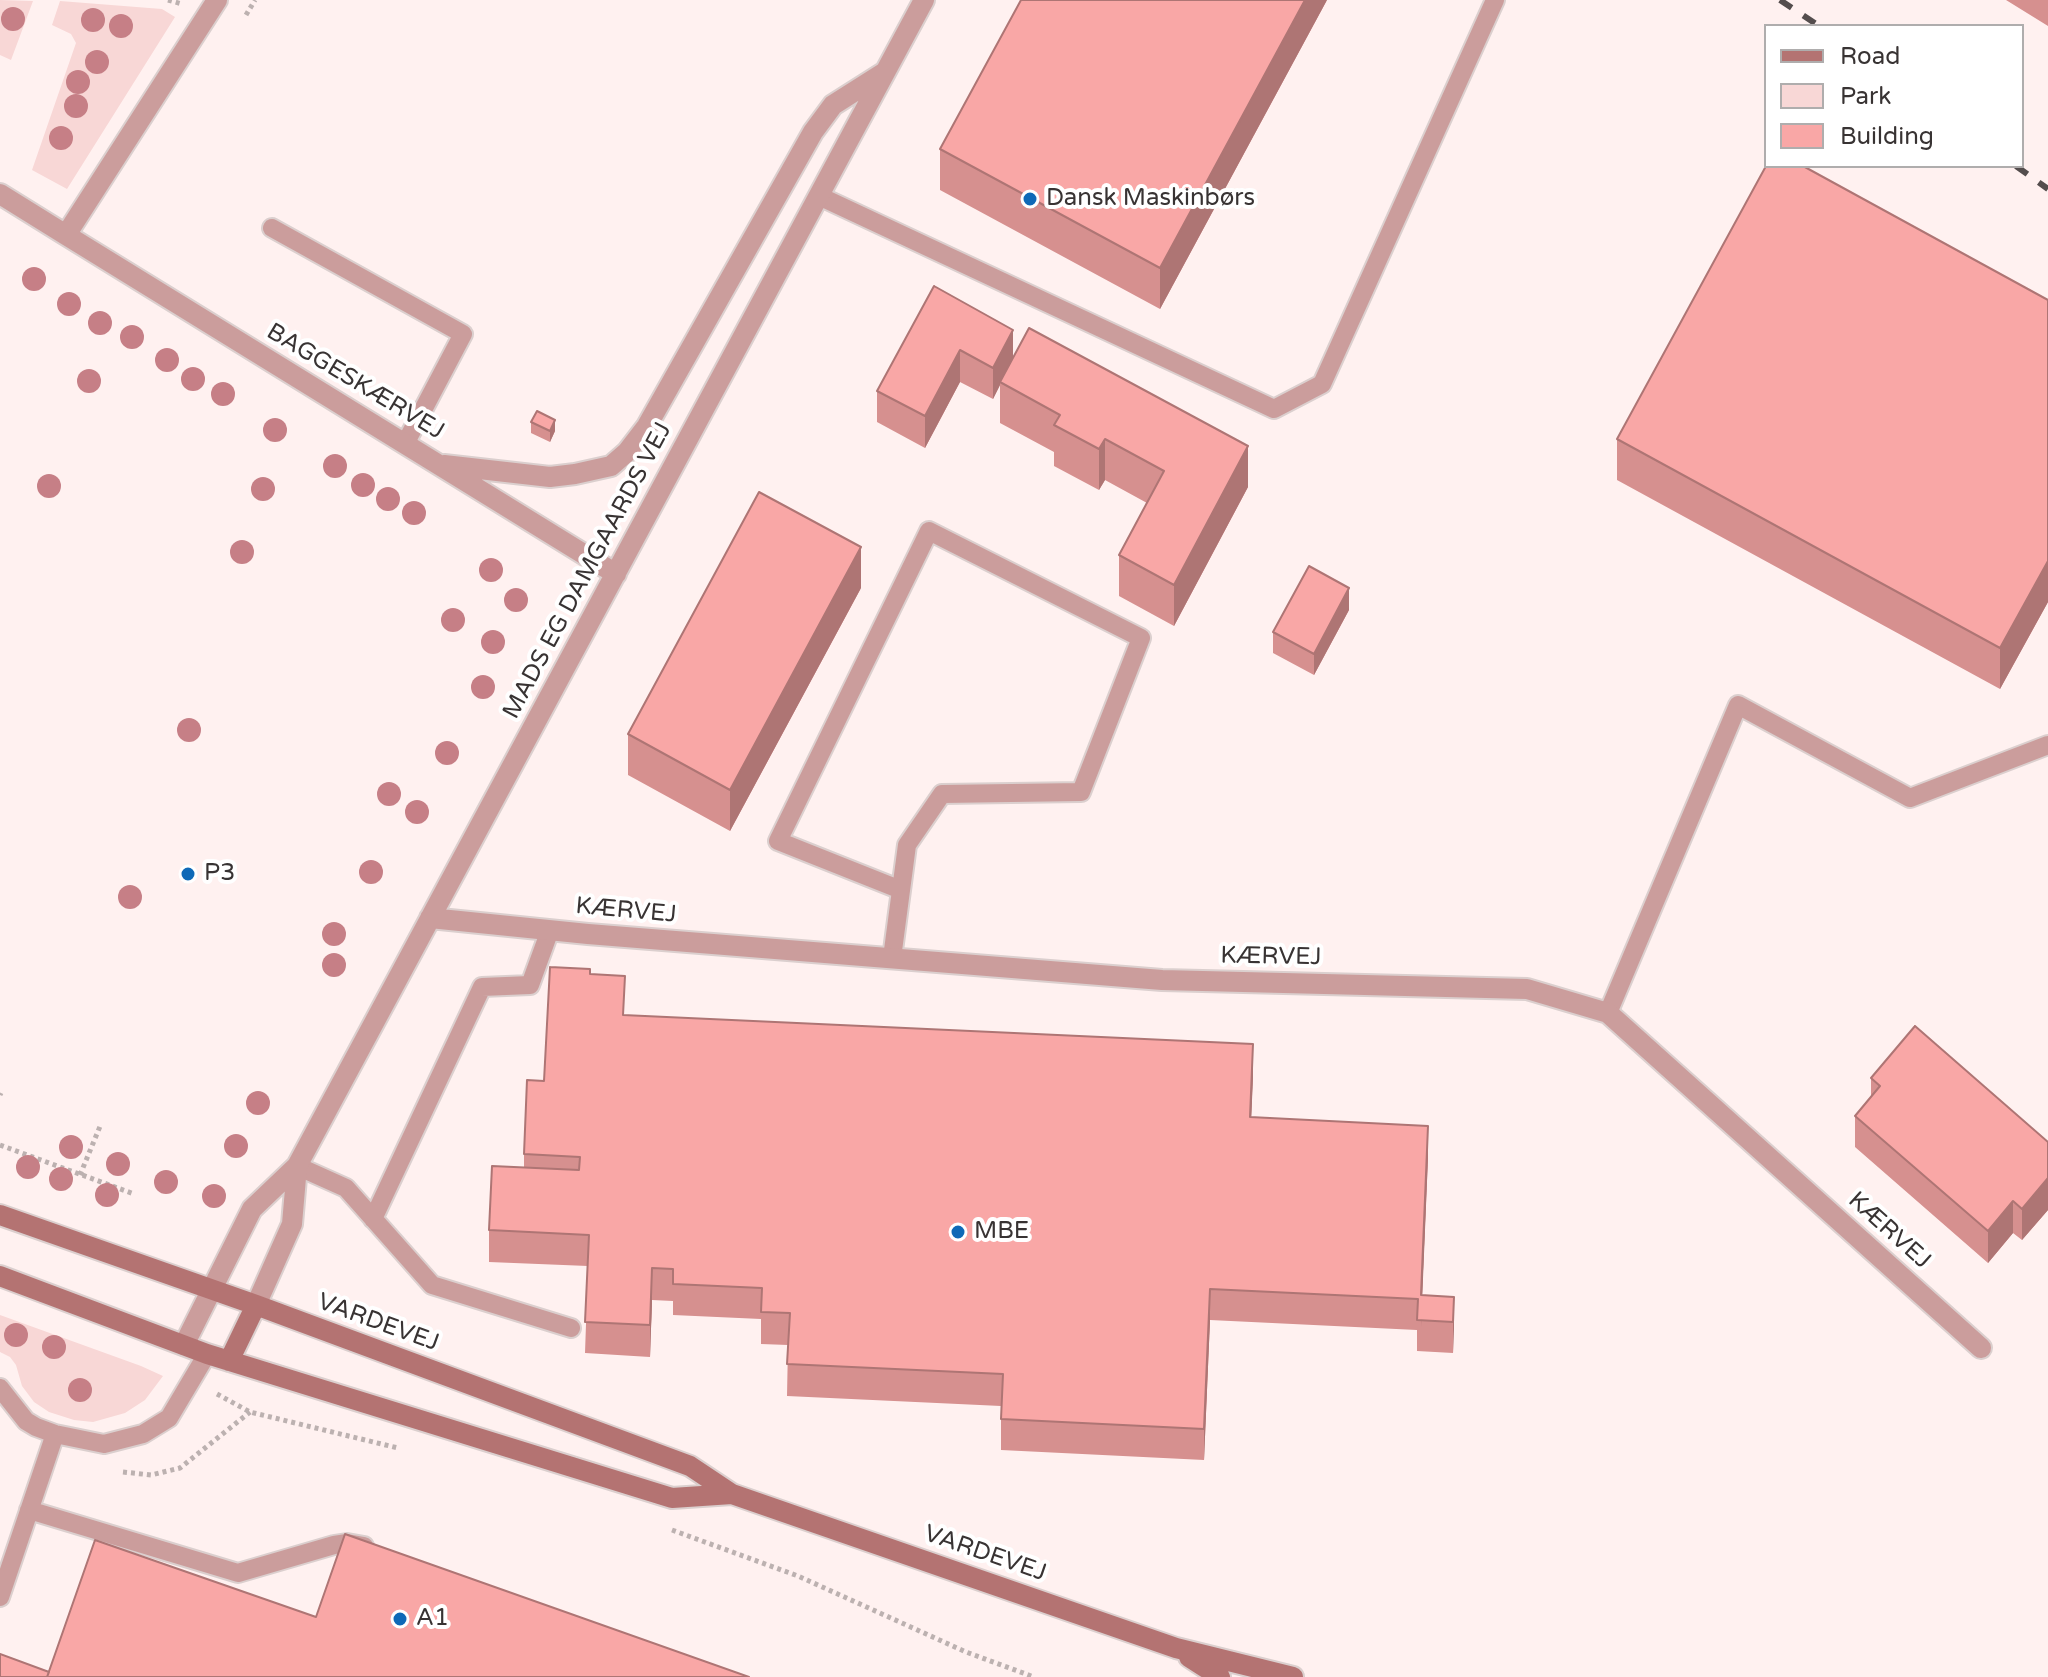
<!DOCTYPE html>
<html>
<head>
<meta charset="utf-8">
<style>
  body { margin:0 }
  #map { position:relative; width:2048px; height:1677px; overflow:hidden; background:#fff1f0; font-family:"Varela Round",sans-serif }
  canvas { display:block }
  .legend { position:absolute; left:1764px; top:24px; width:260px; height:144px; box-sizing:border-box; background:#fff; border:2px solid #afadad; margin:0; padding:10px 14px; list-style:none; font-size:24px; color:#383333 }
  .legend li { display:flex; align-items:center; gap:16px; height:40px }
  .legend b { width:40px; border:2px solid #afadad }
</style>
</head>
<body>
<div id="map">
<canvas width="2048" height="1677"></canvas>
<ul class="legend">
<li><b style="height:10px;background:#b47372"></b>Road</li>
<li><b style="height:22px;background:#f8d7d6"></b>Park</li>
<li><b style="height:22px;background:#f9a7a6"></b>Building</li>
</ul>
</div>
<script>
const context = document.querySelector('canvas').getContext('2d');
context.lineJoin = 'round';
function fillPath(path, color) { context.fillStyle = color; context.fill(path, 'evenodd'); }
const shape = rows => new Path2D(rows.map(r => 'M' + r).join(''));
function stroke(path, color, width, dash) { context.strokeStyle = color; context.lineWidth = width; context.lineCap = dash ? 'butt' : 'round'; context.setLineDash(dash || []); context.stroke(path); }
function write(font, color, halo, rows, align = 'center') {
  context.font = font + ' "Varela Round",sans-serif'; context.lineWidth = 8; context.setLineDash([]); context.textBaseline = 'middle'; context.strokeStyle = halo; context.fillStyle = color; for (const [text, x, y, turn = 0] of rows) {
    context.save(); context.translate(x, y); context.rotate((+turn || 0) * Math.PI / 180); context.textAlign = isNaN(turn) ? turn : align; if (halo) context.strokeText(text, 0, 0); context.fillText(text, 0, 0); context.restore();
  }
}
fillPath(shape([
  [0,0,33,1,11,60,0,55],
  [60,1,162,9,175,17,67,189,32,170,76,43,71,34,52,25],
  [0,1315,141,1366,163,1376,145,1400,125,1413,93,1422,74,1420,49,1412,34,1402,22,1386,16,1365,10,1357,0,1352]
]), '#f8d7d6');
const lane = shape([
  [819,196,1274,409,1322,384,1495,0],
  [272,228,463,334,405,444],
  [892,958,907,845,942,794,1081,792,1141,638,929,531,778,841,901,890],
  [1608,1013,1738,705,1910,798,2048,745],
  [297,1166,346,1188,432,1285,571,1328],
  [373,1219,482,987,530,985,550,930],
  [0,1388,26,1421,36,1427,55,1434,104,1444,143,1434,169,1418,207,1354],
  [29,1510,238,1573,334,1545,347,1543,364,1546],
  [0,1597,55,1434]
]);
const street = shape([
  [217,0,66,235,616,574],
  [0,194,66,235],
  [444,465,550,477,575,474,611,466,627,452,647,426,813,132,833,105,885,72],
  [430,918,588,934,1162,980,1527,989,1608,1013,1981,1348],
  [256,1305,292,1224,297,1166],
  [184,1345,252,1209,297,1166,924,0]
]);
const secondary = shape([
  [0,1215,256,1305,690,1466,732,1494,1176,1648,1293,1677],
  [0,1276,207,1354,672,1498,732,1494],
  [229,1361,256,1305],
  [1189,1657,1220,1677]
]);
stroke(lane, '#dbcfce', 22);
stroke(street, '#dbcfce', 24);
stroke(secondary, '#dbcfce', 24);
stroke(shape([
  [168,0,182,4],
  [246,15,255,0],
  [0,1095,1,1093],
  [0,1145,134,1194],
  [80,1175,101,1124],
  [217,1394,250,1412,398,1448],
  [123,1472,151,1475,180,1468,250,1412],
  [672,1530,798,1576,966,1652,1034,1677]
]), '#bcb1b0', 5, [4, 4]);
stroke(lane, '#cb9d9c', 18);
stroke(street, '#cb9d9c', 20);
stroke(secondary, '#b47372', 20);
stroke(shape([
  [1780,0,1819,26],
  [2016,166,2048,189]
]), '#544d4d', 6, [14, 14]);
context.fillStyle = '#c67f86';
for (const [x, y] of [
  [13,19],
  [93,20],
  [121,26],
  [97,62],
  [78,82],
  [76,106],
  [61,138],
  [34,279],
  [69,304],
  [100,323],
  [132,337],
  [167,360],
  [193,379],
  [89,381],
  [223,394],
  [275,430],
  [335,466],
  [363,485],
  [49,486],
  [263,489],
  [388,499],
  [414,513],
  [242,552],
  [491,570],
  [516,600],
  [453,620],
  [493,642],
  [483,687],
  [189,730],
  [447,753],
  [389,794],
  [417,812],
  [371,872],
  [130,897],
  [334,934],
  [334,965],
  [258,1103],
  [236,1146],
  [71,1147],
  [118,1164],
  [28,1167],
  [61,1179],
  [166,1182],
  [107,1195],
  [214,1196],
  [16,1335],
  [54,1347],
  [80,1390]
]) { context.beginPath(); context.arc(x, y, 12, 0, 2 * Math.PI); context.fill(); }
fillPath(shape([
  [1327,0,1160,309,940,190,940,149],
  [2006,0,2048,0,2048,26],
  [934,286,1013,358,1248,487,1174,626,1119,596,1119,555,1147,503,1105,480,1099,490,1054,466,1054,452,1000,423,1000,385,993,399,960,382,925,448,877,422,877,391],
  [2048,300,2048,602,2000,689,1617,480,1617,439],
  [531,422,555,431,550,442,531,433],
  [861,588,730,831,628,775,628,734],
  [1349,610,1314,675,1273,653,1273,632],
  [590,974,624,1015,1253,1076,1251,1117,1428,1157,1422,1295,1454,1297,1453,1353,1417,1351,1417,1330,1210,1320,1204,1460,1001,1450,1001,1406,787,1396,788,1345,761,1344,761,1319,673,1315,673,1301,652,1300,650,1357,585,1353,588,1266,489,1262,489,1230,524,1167,524,1154,544,1081],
  [1871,1078,2048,1142,2048,1210,2022,1240,2013,1233,1988,1263,1855,1147,1855,1116,1871,1097]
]), '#d6908f');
fillPath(shape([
  [1305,0,1327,0,1160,309,1160,268],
  [1013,330,1013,361,1000,382,1000,385,993,399,993,368],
  [960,350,960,382,925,448,925,416],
  [555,420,555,431,550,442,550,431],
  [1105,439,1105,480,1099,490,1099,449],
  [1248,446,1248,487,1174,626,1174,585],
  [861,547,861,588,730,831,730,790],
  [2048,561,2048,602,2000,689,2000,648],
  [1349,588,1349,610,1314,675,1314,654],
  [1253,1044,1253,1076,1250,1149,1250,1117],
  [1428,1126,1428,1157,1421,1327,1421,1295],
  [2048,1178,2048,1210,2022,1240,2022,1209],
  [2013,1201,2013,1233,1988,1263,1988,1231],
  [652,1268,652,1300,650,1357,650,1325],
  [1210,1289,1210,1320,1204,1460,1204,1429],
  [1454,1297,1454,1329,1453,1353,1453,1322]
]), '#ae7574');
const building = shape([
  [1021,0,1305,0,1160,268,940,149,1021,0],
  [1766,166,1803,166,2048,300,2048,561,2000,648,1617,439,1766,166],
  [934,286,1013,330,993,368,960,350,925,416,877,391,934,286],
  [1029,328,1248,446,1174,585,1119,555,1164,471,1105,439,1099,449,1054,425,1060,415,1000,382,1029,328],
  [537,411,555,420,550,431,531,422,537,411],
  [759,492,861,547,730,790,628,734,759,492],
  [1309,566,1349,588,1314,654,1273,632,1309,566],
  [550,967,590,969,590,974,625,976,623,1015,1253,1044,1250,1117,1428,1126,1421,1295,1454,1297,1453,1322,1417,1320,1418,1299,1210,1289,1204,1429,1001,1419,1003,1374,787,1364,790,1313,761,1312,762,1288,673,1284,673,1269,652,1268,650,1325,585,1322,589,1235,489,1230,492,1166,579,1170,580,1157,524,1154,527,1080,544,1081,550,967],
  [1915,1026,2048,1142,2048,1178,2022,1209,2013,1201,1988,1231,1855,1116,1880,1086,1871,1078,1915,1026],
  [345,1534,749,1677,47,1677,95,1540,316,1617,345,1534],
  [0,1654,49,1672,47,1677,0,1677,0,1654]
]);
fillPath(building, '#f9a7a6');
stroke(building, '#ae7574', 2);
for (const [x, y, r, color] of [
  [1030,199,8,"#0f69b7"],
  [188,874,8,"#0f69b7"],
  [958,1232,8,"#0f69b7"],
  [400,1619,8,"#0f69b7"]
]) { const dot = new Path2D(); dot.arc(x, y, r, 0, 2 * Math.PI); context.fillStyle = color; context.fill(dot); stroke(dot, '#fff', 3); }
write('24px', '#383333', '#fff', [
  ["Dansk Maskinbørs",1046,199],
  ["P3",204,874],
  ["MBE",974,1232],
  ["A1",416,1619]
], 'left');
write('24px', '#383333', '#fff', [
  ["BAGGESKÆRVEJ",355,382,31],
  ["MADS EG DAMGAARDS VEJ",588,571,-62],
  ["KÆRVEJ",626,911,5],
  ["KÆRVEJ",1271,957,1],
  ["KÆRVEJ",1889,1231,42],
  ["VARDEVEJ",378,1323,20],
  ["VARDEVEJ",985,1554,19]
]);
</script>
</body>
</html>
